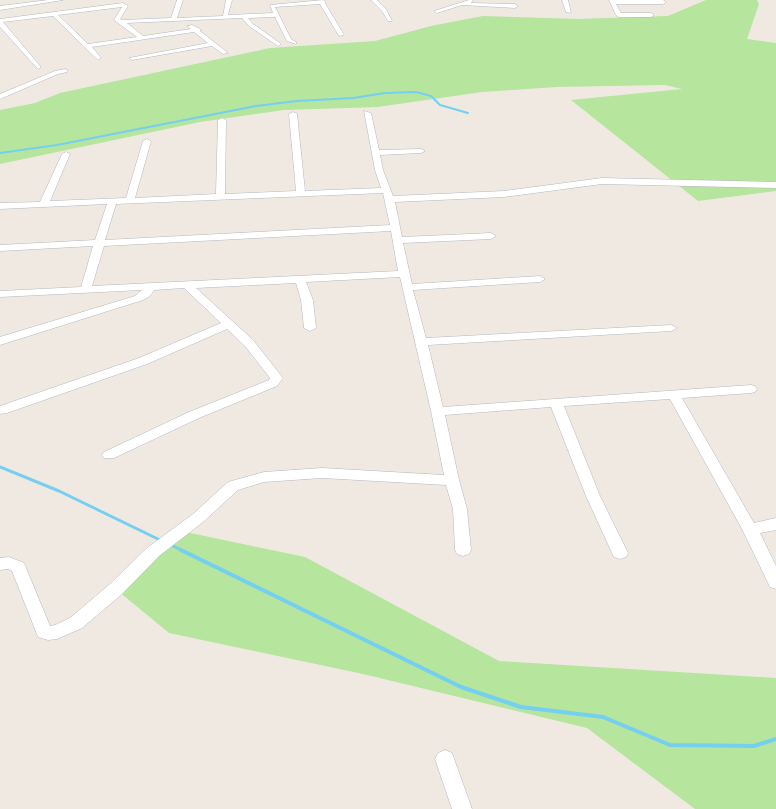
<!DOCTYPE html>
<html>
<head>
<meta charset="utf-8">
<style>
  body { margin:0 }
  canvas { display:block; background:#efe9e1 }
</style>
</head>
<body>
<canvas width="776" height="809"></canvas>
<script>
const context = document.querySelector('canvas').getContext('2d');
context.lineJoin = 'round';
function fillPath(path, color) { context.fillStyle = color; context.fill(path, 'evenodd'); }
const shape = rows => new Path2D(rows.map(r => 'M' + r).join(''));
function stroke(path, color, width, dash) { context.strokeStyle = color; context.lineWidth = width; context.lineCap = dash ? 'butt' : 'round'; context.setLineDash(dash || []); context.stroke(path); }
fillPath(shape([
  [706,0,757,0,759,4,747,39,776,43,776,191,698,201,571,100,682,89,665,85,557,87,482,92,378,107,284,110,200,122,0,164,0,110,35,103,60,93,270,48,375,41,431,26,483,16,578,19,668,16],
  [176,530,305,557,499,661,776,678,776,809,695,809,587,728,363,674,169,633,118,591]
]), '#b6e59e');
stroke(shape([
  [0,153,57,145,256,106,297,101,353,98,385,93,416,92,431,96,440,105,468,113]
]), '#75cff0', 2);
stroke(shape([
  [0,467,59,491,162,541],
  [169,544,183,551]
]), '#75cff0', 3);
stroke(shape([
  [181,550,461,687,521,707,603,717,670,745,754,746,776,739]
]), '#75cff0', 4);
const minor = shape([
  [48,0,63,0,0,10,0,6,48,0],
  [177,0,183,0,177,18,223,16,226,0,232,0,228,15,273,13,270,5,323,0,326,2,325,3,344,35,339,36,320,4,275,7,291,39,296,42,296,44,287,41,275,17,248,18,253,24,280,43,281,44,278,46,249,26,242,18,127,23,143,36,191,29,187,26,192,25,200,29,200,31,228,53,223,54,212,46,132,60,129,58,208,43,194,32,92,47,101,58,98,60,53,16,3,22,40,66,40,68,38,69,0,27,0,19,123,3,128,6,120,19,123,20,171,18,177,0],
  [122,7,114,20,137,37,88,44,58,15,122,7],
  [371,0,377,0,386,9,392,21,388,21,382,11,371,0],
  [469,0,473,0,471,3,515,4,518,6,515,8,462,5,437,13,434,11,469,0],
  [562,0,568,0,571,13,566,12,562,0],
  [609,0,663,0,666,2,663,4,616,4,621,13,651,13,654,15,651,17,619,17,616,15,609,0],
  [65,69,68,71,67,72,58,74,0,99,0,94,55,71,65,69],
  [364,111,371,113,379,150,421,149,425,151,421,153,380,155,383,170,393,196,504,191,602,178,776,182,776,188,602,184,504,197,395,202,402,237,491,233,496,236,491,239,403,243,412,284,540,276,545,279,540,282,413,290,426,338,671,325,677,328,671,331,428,345,443,407,751,385,755,386,757,389,755,392,751,393,682,398,754,523,776,518,776,530,760,533,776,566,776,589,770,587,742,529,670,399,564,406,600,496,628,553,626,557,620,559,614,557,612,553,586,496,551,407,445,415,459,480,467,509,471,550,469,554,463,556,457,554,455,550,453,509,446,485,322,478,264,482,238,490,203,522,159,556,122,594,82,628,57,639,48,640,38,637,12,571,8,569,0,570,0,558,9,557,24,563,50,626,55,625,70,618,110,584,147,548,193,514,228,482,264,472,322,468,444,475,431,411,400,277,306,282,313,300,316,328,310,331,304,328,301,300,296,283,196,288,253,340,283,378,277,386,199,418,114,458,104,458,102,455,104,452,189,412,269,380,270,378,245,346,227,329,147,364,7,413,0,414,0,406,139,358,221,323,184,288,154,290,150,296,143,300,0,345,0,337,135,296,142,290,0,297,0,291,81,287,93,246,0,251,0,245,95,240,107,204,0,209,0,203,40,202,62,154,66,152,70,154,50,201,126,198,143,141,147,139,151,141,135,198,216,194,218,120,222,118,226,120,225,194,296,191,289,114,293,112,297,114,305,191,381,188,375,170,364,111],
  [383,193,390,225,105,240,116,204,383,193],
  [391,231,398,271,92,286,104,246,391,231],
  [445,750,452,753,472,809,452,809,435,759,438,753,445,750]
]);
stroke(minor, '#b4b7c1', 1);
fillPath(minor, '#fff');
</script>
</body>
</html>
